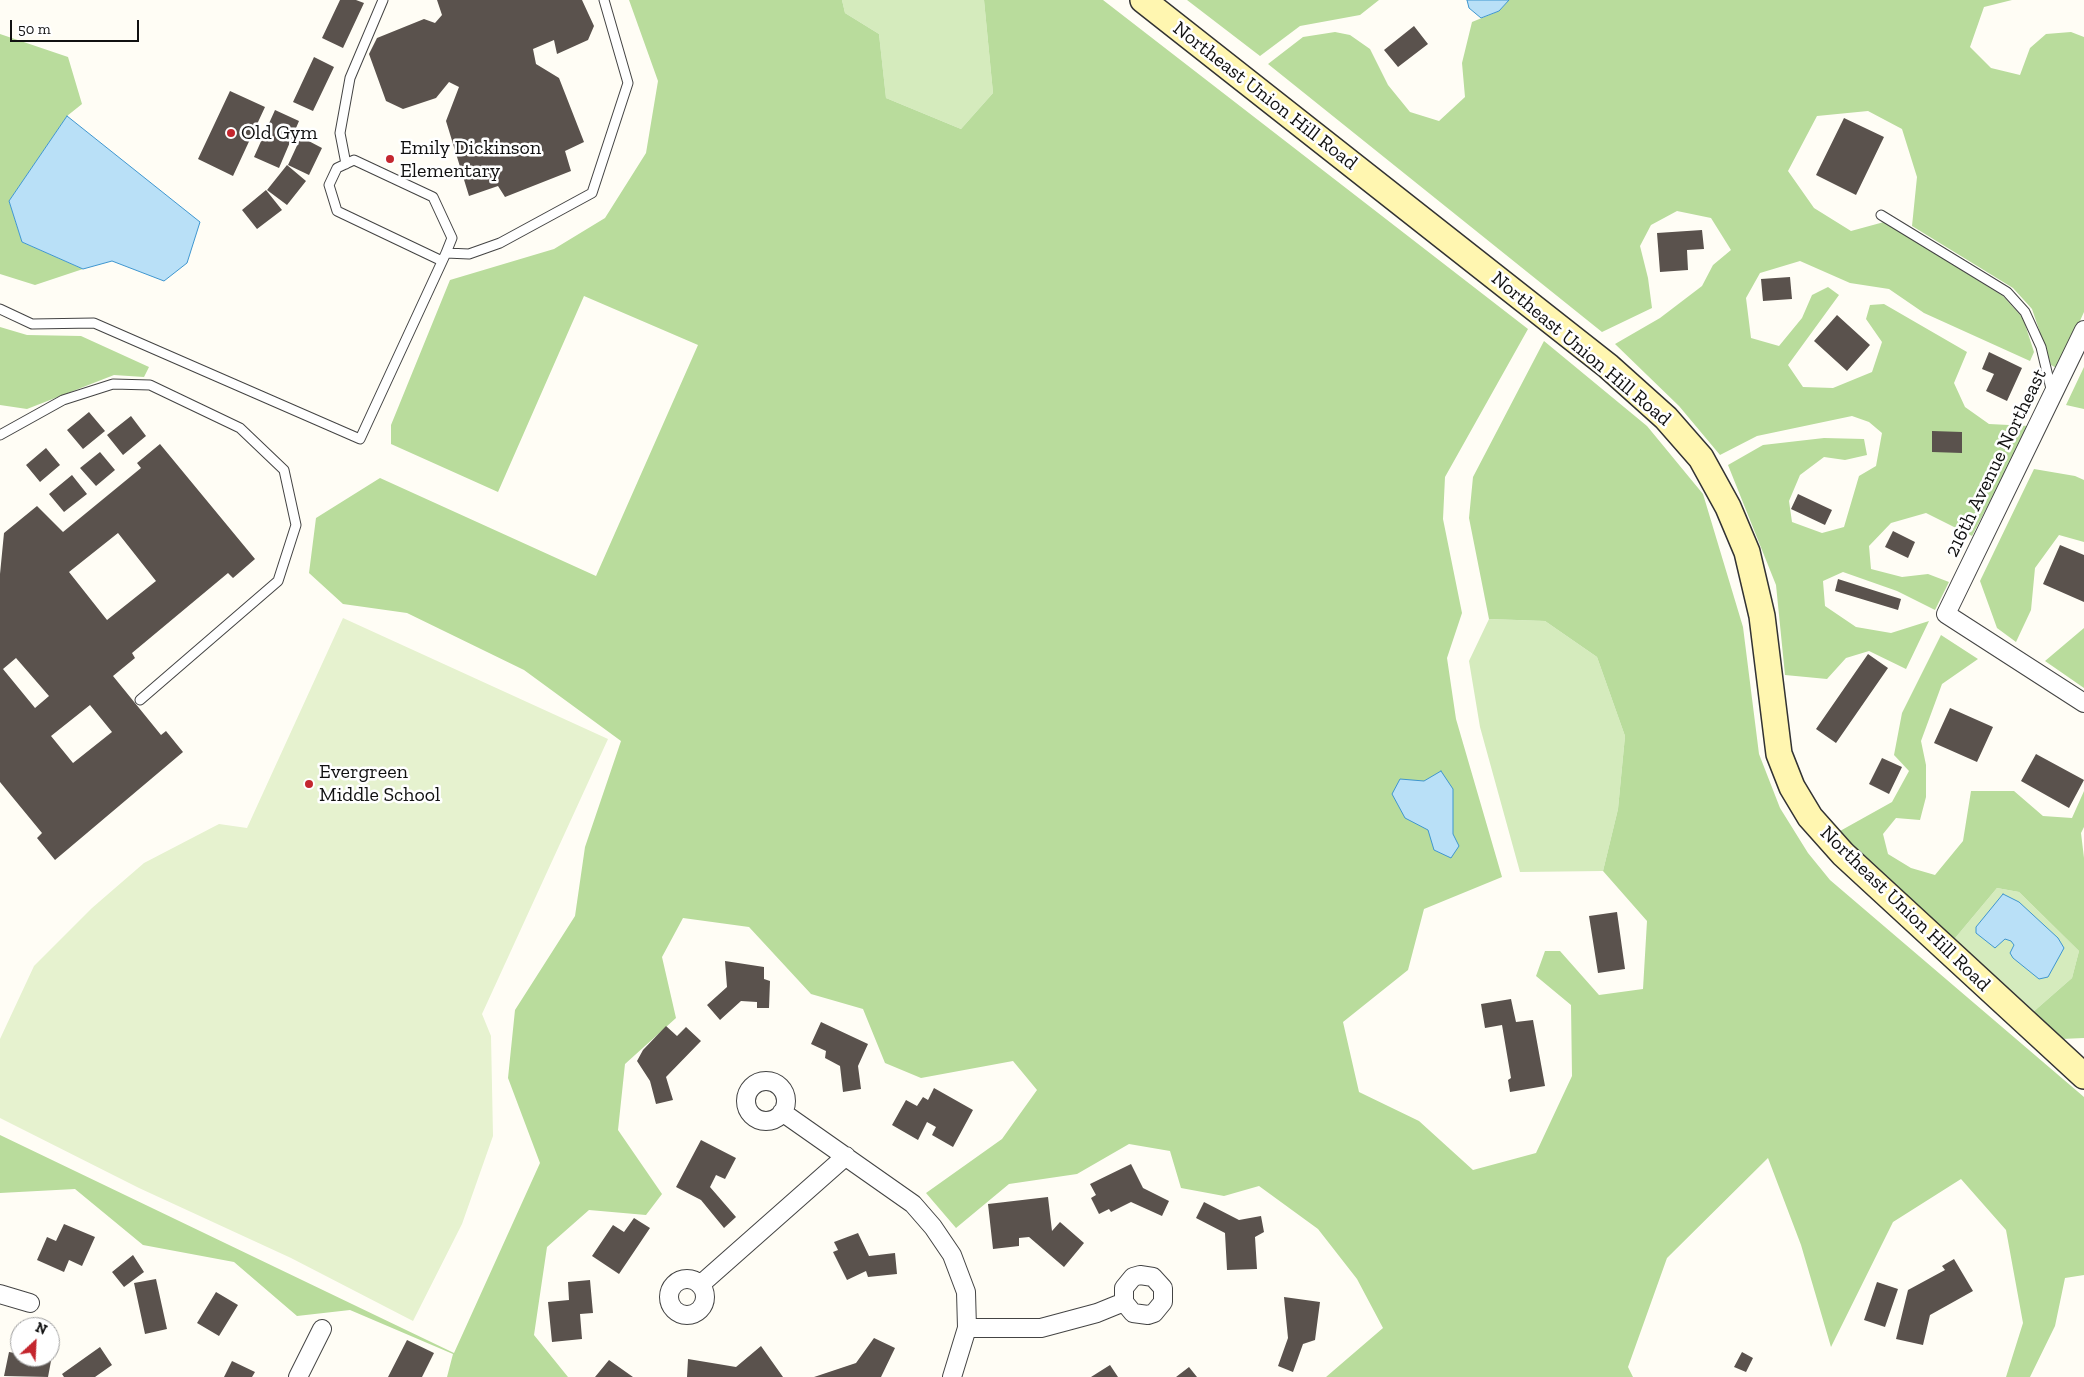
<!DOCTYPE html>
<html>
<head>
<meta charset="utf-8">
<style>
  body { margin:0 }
  #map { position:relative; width:2084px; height:1377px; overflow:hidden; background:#fffdf5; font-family:"Zilla Slab",serif }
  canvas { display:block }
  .north { position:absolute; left:10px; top:1317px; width:50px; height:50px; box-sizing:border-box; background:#fff; border:1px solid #a0a0a0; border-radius:50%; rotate:25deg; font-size:14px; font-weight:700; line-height:20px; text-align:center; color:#111 }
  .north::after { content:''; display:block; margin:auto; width:18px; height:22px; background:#c4262e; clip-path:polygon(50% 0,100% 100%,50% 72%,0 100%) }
  .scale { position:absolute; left:10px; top:20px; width:129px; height:22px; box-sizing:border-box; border:2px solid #111; border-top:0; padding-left:6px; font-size:15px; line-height:18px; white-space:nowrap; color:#111; -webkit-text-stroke:4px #fff; paint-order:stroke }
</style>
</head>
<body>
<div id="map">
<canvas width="2084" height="1377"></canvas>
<div class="north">N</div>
<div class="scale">50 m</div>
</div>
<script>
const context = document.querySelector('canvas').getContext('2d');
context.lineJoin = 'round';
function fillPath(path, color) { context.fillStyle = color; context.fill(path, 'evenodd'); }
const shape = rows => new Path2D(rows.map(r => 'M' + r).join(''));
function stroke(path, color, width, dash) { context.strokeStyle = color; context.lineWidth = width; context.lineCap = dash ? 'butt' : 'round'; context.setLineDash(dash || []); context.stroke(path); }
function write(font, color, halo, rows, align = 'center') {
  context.font = font + ' "Zilla Slab",serif'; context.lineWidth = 5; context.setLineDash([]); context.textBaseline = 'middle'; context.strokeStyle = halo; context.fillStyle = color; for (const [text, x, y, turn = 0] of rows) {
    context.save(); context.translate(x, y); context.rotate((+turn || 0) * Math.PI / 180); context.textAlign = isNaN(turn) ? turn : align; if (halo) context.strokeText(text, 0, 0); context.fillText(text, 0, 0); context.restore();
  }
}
fillPath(shape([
  [842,0,984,0,993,93,961,129,886,98,879,34,845,13],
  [1489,619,1545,621,1597,657,1625,736,1618,809,1603,871,1520,872,1480,727,1469,661],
  [1997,888,2019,892,2079,951,2072,978,2032,1013,1951,943]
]), '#d5ebbd');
fillPath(shape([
  [629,0,842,0,845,13,879,34,886,98,961,129,993,93,984,0,1103,0,1528,329,1445,477,1443,519,1462,613,1447,658,1456,719,1502,877,1424,909,1408,970,1343,1022,1359,1092,1419,1121,1473,1170,1536,1153,1572,1076,1571,1005,1536,976,1545,951,1560,951,1599,995,1643,989,1647,921,1603,871,1618,809,1625,736,1597,657,1545,621,1489,619,1469,518,1473,477,1544,341,1647,426,1703,494,1743,627,1759,754,1780,808,1808,853,1830,880,2084,1097,2084,1275,2065,1278,2055,1326,2030,1377,2006,1377,2023,1323,2006,1230,1961,1179,1893,1222,1831,1347,1801,1245,1768,1158,1667,1258,1628,1367,1633,1377,1326,1377,1383,1328,1357,1279,1318,1229,1259,1186,1224,1196,1181,1188,1170,1151,1129,1144,1077,1174,1009,1184,956,1228,926,1193,1002,1139,1037,1090,1013,1061,921,1078,885,1063,863,1009,811,994,749,927,683,918,662,957,676,1018,625,1064,618,1130,662,1194,646,1215,589,1210,547,1247,534,1335,568,1377,447,1377,453,1354,350,1310,297,1316,234,1262,143,1245,75,1189,0,1193,0,1135,454,1353,540,1163,508,1078,515,1010,575,916,585,847,621,741,524,670,407,613,343,604,309,573,316,518,380,478,596,576,698,345,584,296,498,492,391,444,391,425,450,280,554,249,605,218,646,153,658,81],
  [1187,0,1379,0,1360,15,1300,26,1260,56],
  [1509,0,2012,0,1984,7,1970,47,1991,68,2020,75,2030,48,2046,34,2071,32,2084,37,2084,312,2058,369,2051,365,2032,309,2013,288,1912,226,1917,177,1902,129,1868,111,1817,116,1788,171,1814,208,1851,231,1884,222,2003,296,2023,318,2034,352,2030,361,1924,313,1889,289,1850,283,1800,261,1760,273,1746,298,1751,338,1779,346,1802,318,1812,295,1828,287,1839,295,1788,365,1803,387,1833,388,1872,372,1882,342,1866,319,1870,305,1884,304,1967,352,1954,383,1965,407,1989,424,2029,426,1972,536,1926,513,1891,523,1869,546,1871,569,1902,577,1928,574,1949,582,1935,610,1897,591,1843,572,1823,581,1825,606,1856,627,1891,633,1929,621,1906,669,1869,651,1846,658,1827,679,1785,675,1776,585,1728,465,1763,445,1824,438,1864,439,1867,455,1845,460,1824,457,1800,475,1789,501,1792,522,1822,533,1844,527,1859,476,1876,466,1882,433,1869,422,1852,416,1757,436,1720,455,1679,406,1615,344,1660,318,1702,286,1713,265,1731,250,1711,218,1677,211,1651,225,1640,246,1648,278,1652,308,1602,332,1268,64,1303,37,1335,32,1350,35,1370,49,1388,85,1410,112,1439,121,1465,97,1462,63,1472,22,1499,11],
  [0,34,68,57,82,104,67,116,9,201,22,242,83,269,35,285,0,274],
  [0,327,27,335,81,336,149,367,144,377,114,375,27,409,0,405],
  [2084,367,2084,409,2066,405],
  [2034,469,2075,476,2084,480,2084,542,2059,535,2035,568,2031,610,2016,642,1997,628,1980,581],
  [2084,628,2084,688,2045,661],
  [1941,635,1978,659,1942,684,1921,741,1926,765,1926,797,1920,820,1896,818,1883,834,1888,854,1911,868,1935,875,1963,841,1971,791,2014,791,2043,816,2072,818,2084,791,2084,827,2081,833,2084,858,2084,1038,2061,1039,2032,1013,2072,978,2079,951,2019,892,1997,888,1951,943,1852,850,1840,831,1892,802,1909,771,1894,755,1902,713]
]), '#b9dc9c');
fillPath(shape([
  [343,618,608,739,482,1014,491,1036,493,1136,462,1224,413,1321,291,1258,139,1188,0,1118,0,1039,34,966,92,908,144,863,219,824,247,828]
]), '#e6f2cf');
const water = shape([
  [1467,0,1509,0,1499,11,1481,18,1469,8,1467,0],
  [67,116,200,222,187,263,164,281,112,261,83,269,22,242,9,201,67,116],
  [1441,771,1453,789,1453,834,1459,846,1451,858,1434,850,1428,830,1405,818,1392,794,1400,779,1424,781,1441,771],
  [2003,894,2019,902,2058,938,2064,948,2048,977,2039,979,2013,958,2010,953,2014,945,2011,941,2005,939,1995,948,1976,933,1976,927,2003,894]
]);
fillPath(water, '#b9e0f7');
stroke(water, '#3f96cf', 1);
fillPath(shape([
  [340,0,356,0,364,3,343,48,322,38],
  [437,0,582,0,594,26,588,40,557,54,554,40,533,49,536,64,559,78,584,142,565,151,571,171,505,197,498,186,469,196,446,121,459,87,449,82,436,98,403,109,386,101,369,54,377,38,424,19,435,23,442,15],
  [1414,26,1428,44,1398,67,1384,50],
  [314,57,334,67,313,111,293,102],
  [230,91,265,107,233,176,198,159],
  [275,110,299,121,279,168,254,157],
  [1844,118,1884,137,1856,195,1816,175],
  [301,137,322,148,309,175,288,165],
  [287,165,306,181,287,205,267,190],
  [266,190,282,210,257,229,242,210],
  [1702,230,1704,249,1687,250,1688,270,1660,272,1657,233],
  [1790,277,1792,299,1763,301,1761,279],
  [1837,315,1870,345,1847,371,1814,341],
  [1989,352,2022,368,2007,401,1986,391,1994,374,1982,369],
  [89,412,105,431,83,449,67,430],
  [131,416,146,436,123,455,107,435],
  [1932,431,1962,432,1962,453,1932,452],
  [160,444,255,559,233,578,228,573,132,653,135,658,113,676,161,735,166,731,183,752,55,860,37,838,42,833,0,782,0,574,4,533,37,506,63,532,141,468,137,463],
  [118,533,156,581,107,620,69,572],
  [16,658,49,696,35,708,3,669],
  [90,705,112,732,73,763,51,736],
  [46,448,60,465,40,482,26,465],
  [100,452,115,470,96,486,80,468],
  [72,475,87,494,64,512,49,494],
  [1798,494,1832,510,1825,525,1791,509],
  [1893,531,1915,542,1908,558,1885,547],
  [2060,545,2084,555,2084,602,2043,584],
  [1838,579,1901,599,1898,610,1835,591],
  [1868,654,1888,668,1836,743,1816,729],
  [1950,708,1993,727,1977,762,1934,743],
  [2036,754,2084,780,2069,808,2021,781],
  [1882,758,1902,767,1889,794,1869,784],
  [1617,912,1625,969,1598,973,1589,916],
  [725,961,764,967,764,979,770,981,769,1008,757,1008,757,1002,741,1001,720,1020,707,1005,727,987],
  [1511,999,1516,1022,1533,1020,1545,1086,1510,1092,1508,1080,1511,1078,1502,1025,1485,1028,1481,1004],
  [821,1022,868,1044,858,1066,861,1089,843,1092,840,1066,825,1058,826,1051,811,1044],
  [666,1026,677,1036,686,1027,701,1041,666,1077,673,1100,656,1104,650,1081,637,1061,643,1050],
  [934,1088,973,1110,953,1147,932,1135,936,1127,927,1122,918,1140,892,1125,906,1100,917,1106,923,1097,928,1100],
  [701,1140,736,1158,725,1179,716,1175,710,1187,736,1217,724,1228,701,1200,676,1187],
  [1131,1164,1143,1188,1169,1201,1162,1216,1131,1202,1111,1212,1109,1209,1099,1214,1091,1198,1096,1195,1090,1184],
  [1048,1197,1052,1231,1060,1222,1084,1243,1064,1267,1029,1237,1019,1238,1019,1246,993,1249,988,1204],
  [1204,1202,1239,1220,1261,1216,1264,1232,1255,1237,1257,1269,1227,1270,1225,1233,1196,1218],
  [634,1218,650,1228,619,1274,592,1256,613,1225,624,1232],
  [64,1224,95,1237,82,1266,69,1260,64,1272,37,1260,47,1237,56,1241],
  [858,1233,869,1256,895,1253,897,1274,868,1277,866,1271,847,1280,833,1252,838,1250,834,1242],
  [133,1255,144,1272,124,1287,112,1272],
  [1954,1259,1973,1291,1930,1315,1923,1345,1896,1339,1908,1290,1945,1270,1942,1266],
  [156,1279,167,1329,145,1334,134,1283],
  [590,1280,593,1313,580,1314,582,1339,552,1342,548,1302,569,1300,568,1282],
  [1877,1282,1898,1289,1885,1327,1864,1320],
  [216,1292,238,1305,219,1336,197,1323],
  [1284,1297,1320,1302,1315,1340,1303,1344,1293,1372,1278,1366,1288,1338],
  [874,1338,895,1348,881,1377,814,1377,856,1363],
  [407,1340,434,1353,422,1377,388,1377],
  [761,1346,783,1377,687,1377,688,1359,736,1367],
  [100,1347,112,1365,95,1377,64,1377,62,1374],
  [9,1352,20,1354,20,1357,51,1361,48,1377,4,1376],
  [1742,1352,1753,1358,1746,1372,1734,1367],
  [609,1360,633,1377,595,1377],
  [232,1361,255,1372,252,1377,224,1377],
  [1110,1365,1118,1377,1091,1377],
  [1189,1367,1197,1377,1176,1377]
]), '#5a524d');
const lane = shape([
  [346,164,340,133,350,78,383,0],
  [1881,215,2007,292,2025,312,2041,347,2052,393],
  [446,253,469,254,500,243,592,193,628,83,604,0],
  [0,309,32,324,94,323,360,439,446,253,452,238,433,197,354,160,337,168,329,185,337,211,442,261],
  [0,435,63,400,113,384,150,385,240,428,284,470,296,525,278,581,140,700]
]);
const street = shape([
  [2084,330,1946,614,2084,703],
  '746 1101a20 20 0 1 1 40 0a20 20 0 1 1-40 0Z',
  [782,1112,913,1204,933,1227,952,1255,966,1292,967,1328,952,1377],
  '669 1297a18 18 0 1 1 36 0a18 18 0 1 1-36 0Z',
  [700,1285,846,1156],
  [0,1294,30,1303],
  [967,1328,1041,1328,1097,1313,1124,1302,1133,1313,1148,1315,1154,1313,1163,1302,1163,1288,1153,1277,1140,1275,1133,1277,1124,1288,1124,1302],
  [298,1377,322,1329]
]);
const secondary = shape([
  [1143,0,1608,366,1666,418,1701,458,1728,507,1747,552,1762,616,1779,754,1792,787,1810,817,1843,854,2084,1076]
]);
stroke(lane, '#444', 11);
stroke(street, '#444', 20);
stroke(secondary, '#333', 28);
stroke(lane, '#fff', 9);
stroke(street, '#fff', 18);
stroke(secondary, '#fff6b0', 25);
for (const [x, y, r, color] of [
  [231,133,5,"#c4262e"],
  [390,159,5,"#c4262e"],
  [309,784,5,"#c4262e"]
]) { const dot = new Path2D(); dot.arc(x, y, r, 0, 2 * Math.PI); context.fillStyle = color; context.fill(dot); stroke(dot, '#fff', 2); }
write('20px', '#111', '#fff', [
  ["Northeast Union Hill Road",1265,96,38],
  ["Northeast Union Hill Road",1581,349,40],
  ["216th Avenue Northeast",1996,463,-64],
  ["Northeast Union Hill Road",1905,909,44]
]);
write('20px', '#111', '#fff', [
  ["Old Gym",241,133],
  ["Emily Dickinson",400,148],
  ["Elementary",400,171],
  ["Evergreen",319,772],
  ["Middle School",319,795]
], 'left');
</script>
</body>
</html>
